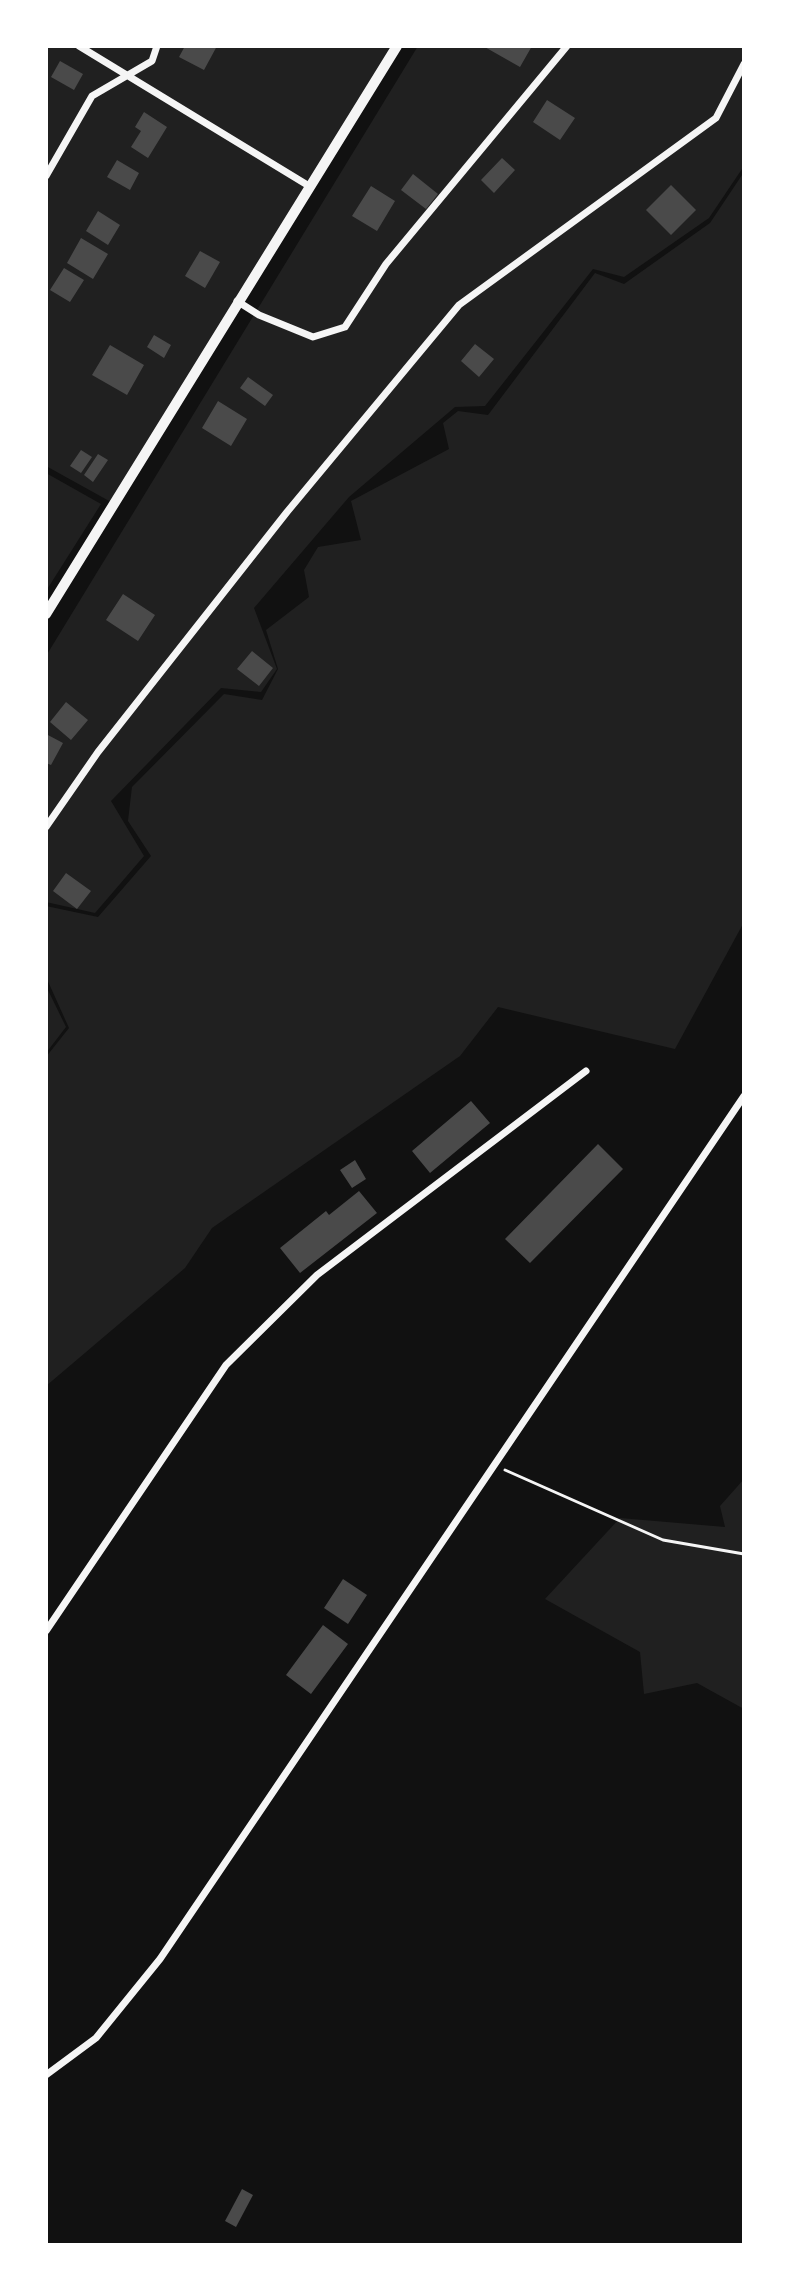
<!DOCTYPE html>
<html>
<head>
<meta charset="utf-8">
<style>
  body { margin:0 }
  #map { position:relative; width:790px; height:2291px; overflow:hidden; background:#111; font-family:"Open Sans",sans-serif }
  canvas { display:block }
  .frame { position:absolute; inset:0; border:48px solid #fff; pointer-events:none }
</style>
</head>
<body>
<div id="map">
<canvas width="790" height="2291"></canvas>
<div class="frame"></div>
</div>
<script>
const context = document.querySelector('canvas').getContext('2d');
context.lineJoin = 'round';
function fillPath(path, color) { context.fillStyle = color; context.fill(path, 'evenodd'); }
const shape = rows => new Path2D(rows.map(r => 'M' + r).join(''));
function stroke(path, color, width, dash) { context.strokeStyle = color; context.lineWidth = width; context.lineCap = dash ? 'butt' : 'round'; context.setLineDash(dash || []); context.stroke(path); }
fillPath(shape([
  [46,46,399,46,111,502,46,466],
  [418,46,744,46,744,166,709,218,624,277,593,269,485,406,455,407,349,497,254,608,277,669,261,692,221,688,111,801,144,856,95,913,46,902,46,656],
  [744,172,744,922,675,1049,498,1007,460,1056,212,1228,185,1268,46,1386,46,1057,69,1028,46,977,46,906,98,917,151,856,128,821,132,787,224,694,262,700,278,669,266,630,309,597,304,570,318,547,361,540,351,501,449,449,443,423,458,411,488,415,595,273,624,284,710,223],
  [46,473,101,504,46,591],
  [46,986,66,1027,46,1053],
  [744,1479,744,1709,697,1683,644,1694,640,1652,545,1599,620,1518,725,1527,720,1506]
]), '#202020');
fillPath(shape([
  [185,46,217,46,204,70,179,57],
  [483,46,532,46,520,67],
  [60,61,83,74,74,90,51,77],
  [547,100,575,118,560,140,533,122],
  [144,112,167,127,148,158,131,147,141,131,135,127],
  [502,158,515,170,494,193,481,180],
  [117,160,139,173,130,190,107,177],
  [413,174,438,194,426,209,401,190],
  [671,185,696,210,671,235,646,210],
  [371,186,395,201,377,231,352,216],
  [98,211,120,225,108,245,86,231],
  [81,238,108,254,93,279,67,263],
  [200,251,220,262,205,288,185,276],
  [64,268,84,280,70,302,50,290],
  [154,335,171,345,164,358,147,347],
  [475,344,494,359,479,377,461,361],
  [110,345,144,365,127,395,92,375],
  [248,377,273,395,265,406,240,388],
  [218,401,247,419,231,446,202,428],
  [81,450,92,457,81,473,70,466],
  [98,454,108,460,93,482,84,475],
  [123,594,155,615,138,641,106,620],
  [252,651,273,668,259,686,237,669],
  [66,702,88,720,71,740,50,722],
  [46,734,63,743,51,765,46,763],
  [66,873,91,891,77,909,53,891],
  [471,1101,490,1123,430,1173,412,1151],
  [598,1144,623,1169,530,1263,505,1239],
  [355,1160,366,1179,352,1188,340,1170],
  [359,1191,377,1213,300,1273,280,1248,326,1211,329,1215],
  [343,1579,367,1595,348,1624,324,1608],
  [323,1625,348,1644,311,1694,286,1675],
  [242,2189,253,2195,236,2227,225,2221]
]), '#4a4a4a');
stroke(shape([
  [505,1470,663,1540,744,1554]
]), '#f5f5f5', 3);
stroke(shape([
  [79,46,309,186],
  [46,176,92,96,152,61,157,46],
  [237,301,259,315,313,337,345,327,386,264,567,46],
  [46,827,98,752,287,512,459,305,716,118,744,64],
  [46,1631,226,1365,317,1275,586,1071],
  [46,2075,96,2038,160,1959,744,1096]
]), '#f5f5f5', 7);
stroke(shape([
  [46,614,397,46]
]), '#f5f5f5', 10);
</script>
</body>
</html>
